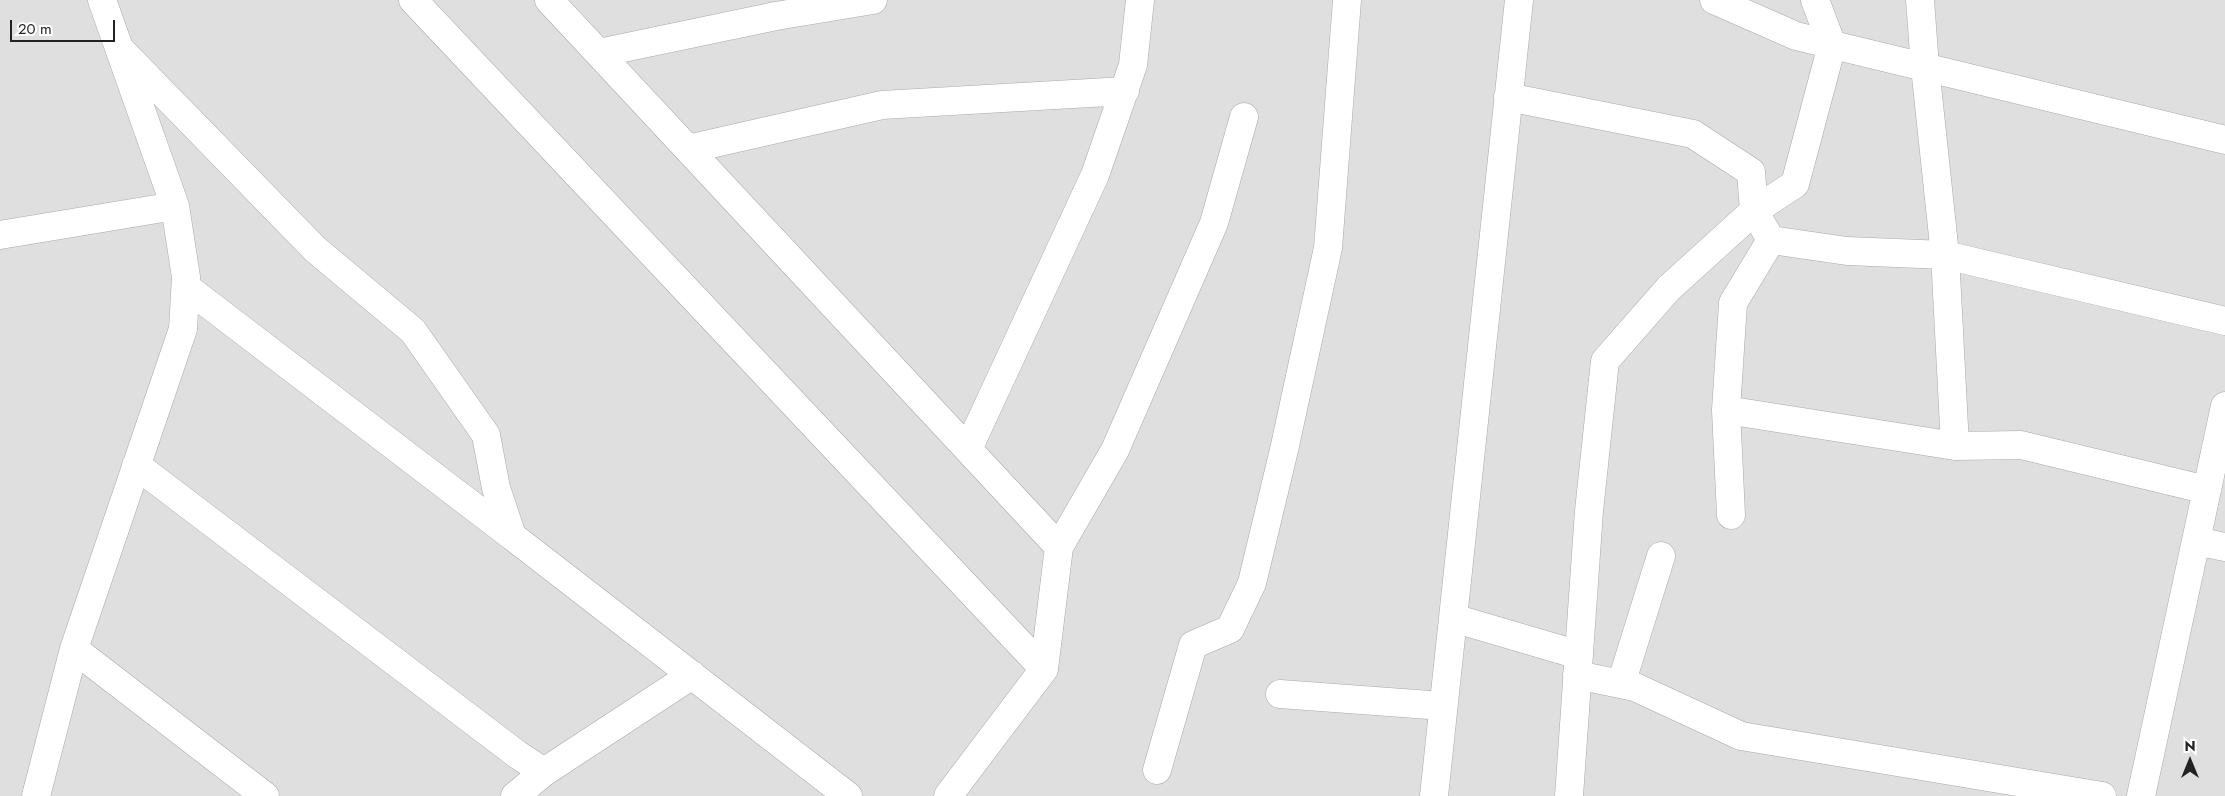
<!DOCTYPE html>
<html>
<head>
<meta charset="utf-8">
<style>
  body { margin:0 }
  #map { position:relative; width:2225px; height:796px; overflow:hidden; background:#f2efe9; font-family:Jost,sans-serif }
  canvas { display:block }
  .north { position:absolute; left:2165px; top:736px; width:50px; height:50px; -webkit-text-stroke:4px #fff; paint-order:stroke; rotate:0deg; font-size:14px; font-weight:700; line-height:20px; text-align:center; color:#222 }
  .north::after { content:''; display:block; margin:auto; width:18px; height:22px; background:#222; clip-path:polygon(50% 0,100% 100%,50% 72%,0 100%) }
  .scale { position:absolute; left:10px; top:20px; width:105px; height:22px; box-sizing:border-box; border:2px solid #222; border-top:0; padding-left:6px; font-size:15px; line-height:18px; white-space:nowrap; color:#222; -webkit-text-stroke:4px #fff; paint-order:stroke }
</style>
</head>
<body>
<div id="map">
<canvas width="2225" height="796"></canvas>
<div class="north">N</div>
<div class="scale">20 m</div>
</div>
<script>
const context = document.querySelector('canvas').getContext('2d');
context.lineJoin = 'round';
function fillPath(path, color) { context.fillStyle = color; context.fill(path, 'evenodd'); }
const shape = rows => new Path2D(rows.map(r => 'M' + r).join(''));
function stroke(path, color, width, dash) { context.strokeStyle = color; context.lineWidth = width; context.lineCap = dash ? 'butt' : 'round'; context.setLineDash(dash || []); context.stroke(path); }
fillPath(shape([
  [0,0,2225,0,2225,796,0,796]
]), '#e0dfdf');
const street = shape([
  [413,0,1044,669],
  [549,0,1059,547],
  [1714,0,1796,36,2225,140],
  [1920,0,1925,67,1945,255,1955,446],
  [119,48,315,249,413,331,486,435,496,488,512,536,848,796],
  [599,53,776,16,873,0],
  [1508,97,1693,134,1751,172,1754,211,1771,240,1847,251,1945,255,2225,321],
  [688,149,882,105,1125,91],
  [0,235,175,206],
  [186,287,512,536],
  [1726,410,1955,446,2021,445,2207,490],
  [968,449,1095,175,1133,65,1140,0],
  [136,465,518,755,544,772],
  [1731,515,1726,410,1733,303,1771,240],
  [2196,541,2225,547],
  [1453,618,1579,655],
  [74,649,265,796],
  [1577,675,1635,687,1741,736,2102,796],
  [1621,684,1661,556],
  [1280,694,1443,706],
  [1157,770,1193,645,1230,629,1252,583,1284,450,1328,248,1347,0],
  [36,796,74,649,183,329,186,277,175,206,102,0],
  [515,796,544,772,692,675],
  [948,796,1044,669,1059,547,1115,450,1214,223,1244,117],
  [1434,796,1519,0],
  [1569,796,1589,511,1605,361,1669,288,1754,211,1795,184,1832,45,1815,0],
  [2141,796,2225,406]
]);
stroke(street, '#a9a9a9', 29);
stroke(street, '#fff', 28);
</script>
</body>
</html>
